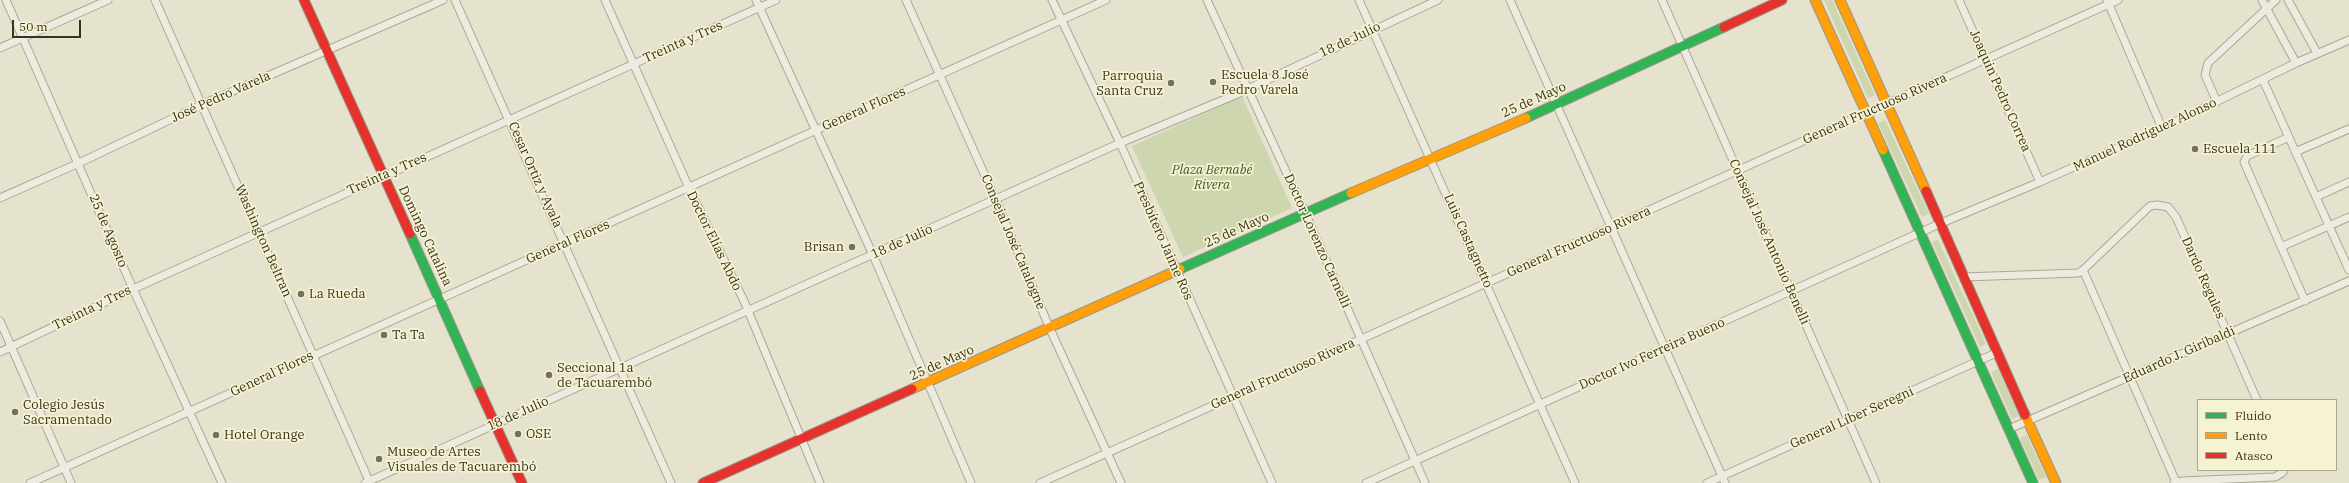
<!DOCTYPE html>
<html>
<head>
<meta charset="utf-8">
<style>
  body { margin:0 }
  #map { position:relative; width:2349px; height:483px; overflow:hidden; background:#e5e2ce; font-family:"IBM Plex Serif",serif }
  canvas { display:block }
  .legend { position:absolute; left:2197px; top:399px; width:140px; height:72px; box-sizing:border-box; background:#f6f3d3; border:1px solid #aaa58b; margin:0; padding:5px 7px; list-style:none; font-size:12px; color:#39311e }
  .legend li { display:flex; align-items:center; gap:8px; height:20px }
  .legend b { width:20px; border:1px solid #aaa58b }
  .scale { position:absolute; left:12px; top:20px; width:69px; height:18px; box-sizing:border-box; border:2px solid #39311e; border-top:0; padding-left:5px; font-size:12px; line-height:14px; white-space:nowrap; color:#39311e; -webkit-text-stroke:3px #f6f3d3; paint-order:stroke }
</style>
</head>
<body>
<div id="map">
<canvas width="2349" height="483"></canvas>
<ul class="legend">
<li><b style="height:5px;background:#30b455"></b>Fluido</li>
<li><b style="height:5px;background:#ff9f0a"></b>Lento</li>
<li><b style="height:5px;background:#e5322d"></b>Atasco</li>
</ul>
<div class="scale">50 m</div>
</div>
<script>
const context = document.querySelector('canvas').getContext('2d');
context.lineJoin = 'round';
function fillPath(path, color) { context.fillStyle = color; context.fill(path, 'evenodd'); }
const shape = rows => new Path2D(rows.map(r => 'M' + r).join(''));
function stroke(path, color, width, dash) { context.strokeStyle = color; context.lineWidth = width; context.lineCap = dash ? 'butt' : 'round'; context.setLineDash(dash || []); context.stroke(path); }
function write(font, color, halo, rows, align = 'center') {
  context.font = font + ' "IBM Plex Serif",serif'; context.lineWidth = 3.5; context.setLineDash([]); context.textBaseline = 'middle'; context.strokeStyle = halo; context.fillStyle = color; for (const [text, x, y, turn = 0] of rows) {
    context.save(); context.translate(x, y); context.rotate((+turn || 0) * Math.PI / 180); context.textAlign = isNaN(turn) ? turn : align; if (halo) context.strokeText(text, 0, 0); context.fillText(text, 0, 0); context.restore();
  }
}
fillPath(shape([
  [1824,0,1832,0,1875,95,1868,98],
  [1242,96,1292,208,1183,257,1132,146],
  [1885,120,1929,214,1922,217,1878,123],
  [1938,240,1986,344,1980,347,1932,242],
  [1998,369,2019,416,2012,419,1991,372],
  [2027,435,2046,477,2039,480,2020,438]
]), '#ced6b0');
const street = shape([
  [6,0,133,289,222,483],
  [155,0,370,483],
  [455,0,671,483],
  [605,0,689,188,744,301,820,483],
  [756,0,873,255,971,483],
  [906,0,996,200,1050,329,1121,483],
  [1052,0,1120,143,1272,483],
  [1207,0,1305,213,1425,483],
  [1359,0,1575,483],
  [1510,0,1725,483],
  [1662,0,1876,483],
  [1959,0,2040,182],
  [2107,0,2162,128],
  [2262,0,2296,63],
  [2288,0,2317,53],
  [0,48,108,0],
  [2263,80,2349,270],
  [2217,102,2205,75,2208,63,2276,0],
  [2289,137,2247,156,2244,162,2305,301],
  [2295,152,2349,129],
  [2316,197,2349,182],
  [0,198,79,163,201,105,443,0],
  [2281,247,2349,217],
  [2083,270,2176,482],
  [1963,277,2078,273,2083,270,2150,206,2157,205,2168,207,2176,217,2257,400],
  [0,321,71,483],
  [0,352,133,289,776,0],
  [2009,429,2349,281],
  [30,483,1106,0],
  [365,483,1120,143,1235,95,1438,0],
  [1040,483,2118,0],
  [1366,483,1939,224,2040,182,2162,128,2296,63,2349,40],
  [1707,483,1996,353],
  [2174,483,2183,481,2275,477,2282,473,2284,470]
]);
const fast = shape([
  [1526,118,1724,27],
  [1883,150,2033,483],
  [410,234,480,391],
  [1180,269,1351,193]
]);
const slow = shape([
  [1815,0,1883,150],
  [1840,0,1926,191],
  [1351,193,1526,118],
  [912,389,1180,269],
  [2025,415,2056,483]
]);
const jam = shape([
  [304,0,410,234],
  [1724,27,1782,0],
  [1926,191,2025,415],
  [480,391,522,483],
  [703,483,912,389]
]);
stroke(street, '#aaa796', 9);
stroke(fast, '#9a9686', 11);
stroke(slow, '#9a9686', 11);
stroke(jam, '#9a9686', 11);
stroke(street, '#edebdf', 7);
stroke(fast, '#30b455', 9);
stroke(slow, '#ff9f0a', 9);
stroke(jam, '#e5322d', 9);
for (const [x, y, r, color] of [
  [1213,82,4,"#756f5c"],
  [1171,83,4,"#756f5c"],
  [2195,149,4,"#756f5c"],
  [852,247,4,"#756f5c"],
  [301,294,4,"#756f5c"],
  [384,335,4,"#756f5c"],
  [549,375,4,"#756f5c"],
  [15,412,4,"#756f5c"],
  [518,434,4,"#756f5c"],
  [216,435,4,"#756f5c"],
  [379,459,4,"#756f5c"]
]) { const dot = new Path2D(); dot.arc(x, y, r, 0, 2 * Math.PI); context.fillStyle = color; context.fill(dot); stroke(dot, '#f6f3d3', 1.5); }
write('13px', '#39311e', '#f6f3d3', [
  ["18 de Julio",1350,40,-25],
  ["Treinta y Tres",683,42,-24],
  ["Joaquin Pedro Correa",2000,91,66],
  ["José Pedro Varela",221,97,-24],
  ["25 de Mayo",1534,100,-24],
  ["General Flores",864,109,-24],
  ["General Fructuoso Rivera",1875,109,-24],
  ["Manuel Rodríguez Alonso",2145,135,-25],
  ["Treinta y Tres",387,174,-24],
  ["Cesar Ortiz y Ayala",535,175,66],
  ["25 de Mayo",1237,230,-24],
  ["25 de Agosto",108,231,67],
  ["Domingo Catalina",425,236,65],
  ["Washington Beltran",263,241,66],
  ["Doctor Elías Abdo",714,241,64],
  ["Presbítero Jaime Ros",1163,241,66],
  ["Doctor Lorenzo Carnelli",1317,241,66],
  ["Luis Castagnetto",1468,241,66],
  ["General Flores",568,242,-24],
  ["18 de Julio",902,242,-24],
  ["Consejal José Catalogne",1013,242,67],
  ["General Fructuoso Rivera",1579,242,-24],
  ["Consejal José Antonio Benelli",1769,242,66],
  ["Dardo Regules",2203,278,66],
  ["Treinta y Tres",92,308,-26],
  ["Doctor Ivo Ferreira Bueno",1652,354,-24],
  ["Eduardo J. Giribaldi",2179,355,-24],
  ["25 de Mayo",942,363,-24],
  ["General Flores",272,374,-25],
  ["General Fructuoso Rivera",1283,374,-24],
  ["18 de Julio",518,414,-24],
  ["General Líber Seregni",1852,418,-24]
]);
write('13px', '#39311e', '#f6f3d3', [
  ["Escuela 8 José",1221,75],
  ["Pedro Varela",1221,90],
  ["Parroquia",1163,76,"right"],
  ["Santa Cruz",1163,91,"right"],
  ["Escuela 111",2203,149],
  ["Brisan",844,247,"right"],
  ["La Rueda",309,294],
  ["Ta Ta",392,335],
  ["Seccional 1a",557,368],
  ["de Tacuarembó",557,383],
  ["Colegio Jesús",23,405],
  ["Sacramentado",23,420],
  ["OSE",526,434],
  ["Hotel Orange",224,435],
  ["Museo de Artes",387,452],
  ["Visuales de Tacuarembó",387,467]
], 'left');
write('italic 13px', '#405625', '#f6f3d3', [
  ["Plaza Bernabé",1212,170],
  ["Rivera",1212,185]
]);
</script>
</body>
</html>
